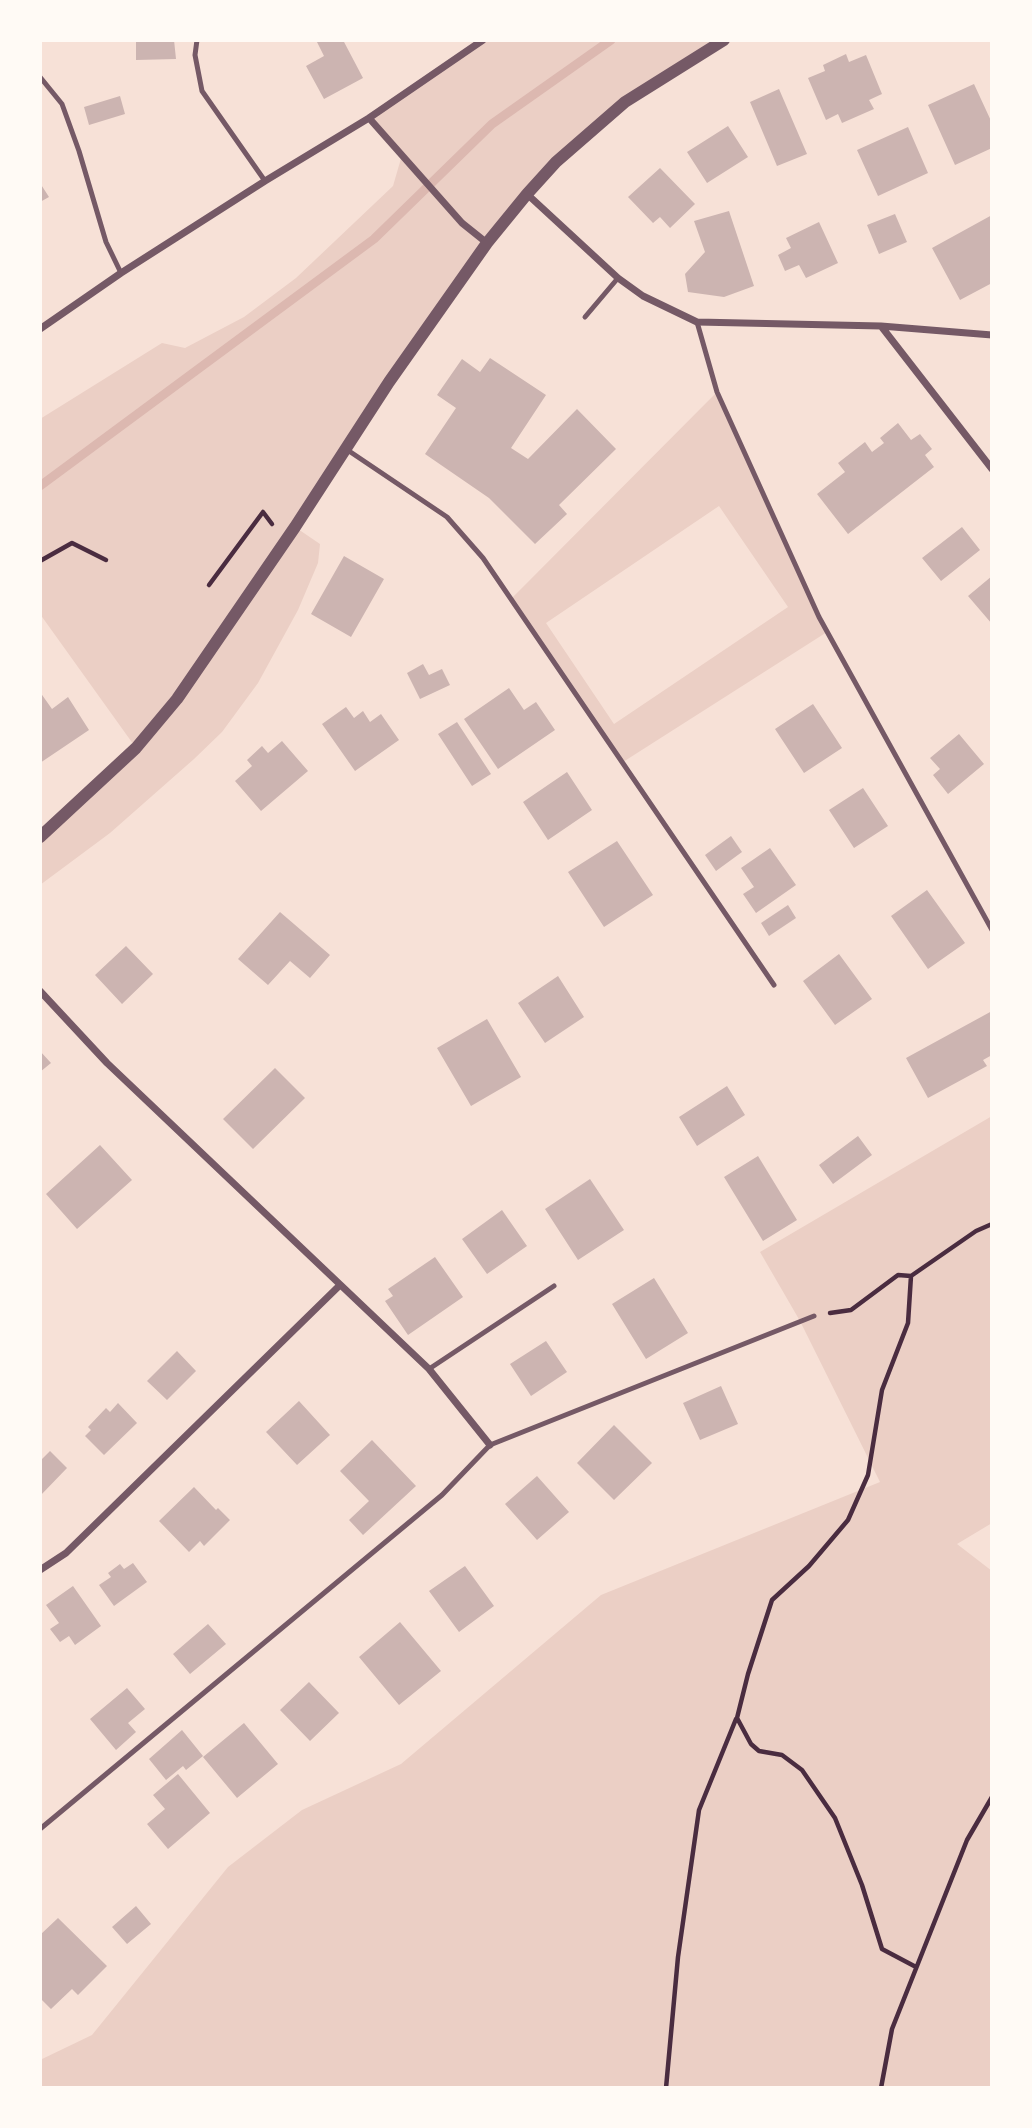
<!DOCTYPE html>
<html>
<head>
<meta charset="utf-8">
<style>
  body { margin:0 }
  #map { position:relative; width:1032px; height:2128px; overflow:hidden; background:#f7e1d7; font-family:Jost,sans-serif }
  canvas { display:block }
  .frame { position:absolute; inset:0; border:42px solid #fffaf5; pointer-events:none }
</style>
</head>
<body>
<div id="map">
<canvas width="1032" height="2128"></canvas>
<div class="frame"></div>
</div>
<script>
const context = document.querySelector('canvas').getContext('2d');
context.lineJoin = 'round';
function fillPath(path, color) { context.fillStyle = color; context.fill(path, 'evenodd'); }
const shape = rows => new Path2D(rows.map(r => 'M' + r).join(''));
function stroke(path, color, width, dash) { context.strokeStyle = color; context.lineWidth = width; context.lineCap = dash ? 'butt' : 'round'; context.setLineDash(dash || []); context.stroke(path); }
fillPath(shape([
  [483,40,724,40,625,102,527,194,295,527,320,544,318,563,298,610,258,683,222,732,194,759,110,833,40,885,40,837,136,748,40,614,40,419,162,343,185,348,244,317,296,278,393,186,402,155,369,118],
  [717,392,827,632,623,762,512,598],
  [719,506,788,607,614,724,546,623],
  [992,1116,992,1523,957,1544,992,1571,992,2088,40,2088,40,2060,92,2035,228,1867,302,1810,401,1764,601,1595,880,1482,800,1321,760,1252]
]), '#ebcfc5');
stroke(shape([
  [40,486,374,239,492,124,611,40]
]), '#dcb8b0', 9);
fillPath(shape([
  [136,40,174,40,176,59,136,60],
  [320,40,343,40,363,78,324,99,306,66,324,56,317,42],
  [846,54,849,62,866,55,882,94,869,100,874,109,842,123,838,114,826,120,808,78,825,71,823,65],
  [974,84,992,123,992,148,955,165,928,105],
  [779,89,807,154,777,166,750,102],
  [120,96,125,114,89,125,84,107],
  [728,126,748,157,707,183,687,152],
  [908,127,928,173,878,196,857,150],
  [660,168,695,204,670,228,660,217,653,223,628,197],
  [40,183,49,197,40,202],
  [729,211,754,286,724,297,688,292,685,274,705,252,694,221],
  [895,214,907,242,879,254,867,225],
  [992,215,992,283,960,300,932,248],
  [819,222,838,263,806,278,799,265,785,271,778,255,791,248,786,238],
  [490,358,546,395,511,448,528,459,577,409,616,449,559,505,567,514,535,544,489,498,425,454,456,408,437,395,462,359,480,372],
  [898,423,911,440,920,434,932,449,925,455,934,467,848,534,817,494,845,472,838,463,865,442,872,452,884,443,880,438],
  [962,527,980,550,941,581,922,558],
  [344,556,384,579,351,637,311,614],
  [992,576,992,624,968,596],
  [423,664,429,675,442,669,450,685,420,699,407,673],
  [509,688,524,710,536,702,555,730,498,769,464,719],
  [40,692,52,709,68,697,89,730,40,763],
  [813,704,842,748,804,773,775,729],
  [346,707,354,718,363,711,370,722,381,714,399,740,355,771,322,724],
  [457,722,491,774,472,786,438,734],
  [959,734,984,764,948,794,933,775,940,769,930,758],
  [282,741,308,771,261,811,235,781,252,766,247,760,262,746,268,753],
  [567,772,592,810,548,840,523,802],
  [863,788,888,826,854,848,829,810],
  [731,836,742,852,716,871,705,855],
  [617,841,653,895,604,927,568,872],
  [770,848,796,885,756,913,743,894,754,887,741,868],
  [927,890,965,943,928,969,891,916],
  [788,905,796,918,769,936,761,923],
  [280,912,330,955,310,978,290,961,268,985,238,959],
  [126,946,153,974,122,1004,95,975],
  [839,954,872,999,835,1025,803,981],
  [558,976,584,1017,545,1043,518,1003],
  [992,1011,992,1055,983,1060,987,1066,928,1098,906,1058],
  [487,1019,521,1077,471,1106,437,1048],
  [40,1051,51,1063,40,1072],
  [275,1068,305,1098,253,1149,223,1119],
  [727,1086,745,1115,697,1146,679,1117],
  [858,1136,872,1155,833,1184,819,1165],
  [100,1145,132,1180,77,1229,46,1194],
  [758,1156,797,1220,763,1241,724,1177],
  [590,1179,624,1230,578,1260,545,1209],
  [502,1210,527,1246,487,1274,462,1239],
  [435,1257,463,1297,408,1335,385,1301,393,1296,388,1289],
  [654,1278,688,1333,646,1359,612,1304],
  [546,1341,567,1372,531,1396,510,1364],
  [177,1351,196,1371,167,1400,147,1381],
  [721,1386,738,1424,700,1440,683,1403],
  [299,1401,330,1435,297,1465,266,1432],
  [118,1403,137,1423,104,1455,85,1436,91,1430,88,1427,106,1408,110,1412],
  [614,1425,652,1463,614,1500,577,1463],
  [372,1440,416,1486,363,1535,349,1520,369,1501,340,1471],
  [50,1451,67,1468,40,1496,40,1461],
  [537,1476,569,1512,537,1540,505,1504],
  [194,1487,216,1510,218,1508,230,1520,204,1546,200,1541,189,1552,159,1521],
  [133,1563,147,1582,114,1606,99,1585,111,1577,108,1573,120,1564,124,1569],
  [465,1566,494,1606,459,1632,429,1591],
  [73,1586,101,1626,75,1645,69,1636,60,1642,50,1629,59,1623,46,1605],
  [400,1622,441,1671,399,1705,359,1657],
  [208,1624,226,1644,190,1674,173,1654],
  [309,1682,339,1713,310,1741,280,1710],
  [127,1688,145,1709,128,1723,136,1732,116,1750,90,1719],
  [244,1723,278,1764,237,1798,203,1757],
  [182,1730,203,1756,186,1770,183,1766,166,1780,149,1759],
  [178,1774,210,1813,168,1849,147,1824,165,1809,153,1795],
  [136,1906,151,1924,127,1944,112,1927],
  [58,1918,107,1966,78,1995,72,1989,51,2009,40,1998,40,1935]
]), '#ccb4b1');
stroke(shape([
  [40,561,72,543,106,560],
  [209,585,263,512,272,524],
  [911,1276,976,1231,992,1224],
  [830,1313,851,1310,898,1275,911,1276,908,1323,882,1390,868,1475,848,1520,809,1566,772,1600,748,1674,737,1718,751,1744,759,1751,782,1755,802,1770,835,1818,862,1885,882,1949,916,1967],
  [666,2088,678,1957,699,1810,736,1719],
  [881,2088,892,2029,967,1840,992,1797]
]), '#4a2c40', 4.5);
stroke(shape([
  [197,40,195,55,202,91,265,181],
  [40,77,62,104,79,151,106,242,121,273],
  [585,317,618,278],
  [697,322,717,392,819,617,992,930],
  [346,449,447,517,483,558,774,985],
  [429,1369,554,1286],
  [40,1829,442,1495,490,1445,814,1316]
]), '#755966', 5);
stroke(shape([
  [369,118,462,223,487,243],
  [527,194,618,278,643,296,697,322,881,326,992,469],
  [881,326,992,335],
  [40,329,121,273,265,181,369,118,483,40],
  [40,991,107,1063,429,1369,490,1445],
  [40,1570,66,1553,339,1286]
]), '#755966', 7);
stroke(shape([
  [40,837,136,748,177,699,295,527,389,382,487,243,527,194,556,162,625,102,724,40]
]), '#755966', 12);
</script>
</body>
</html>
